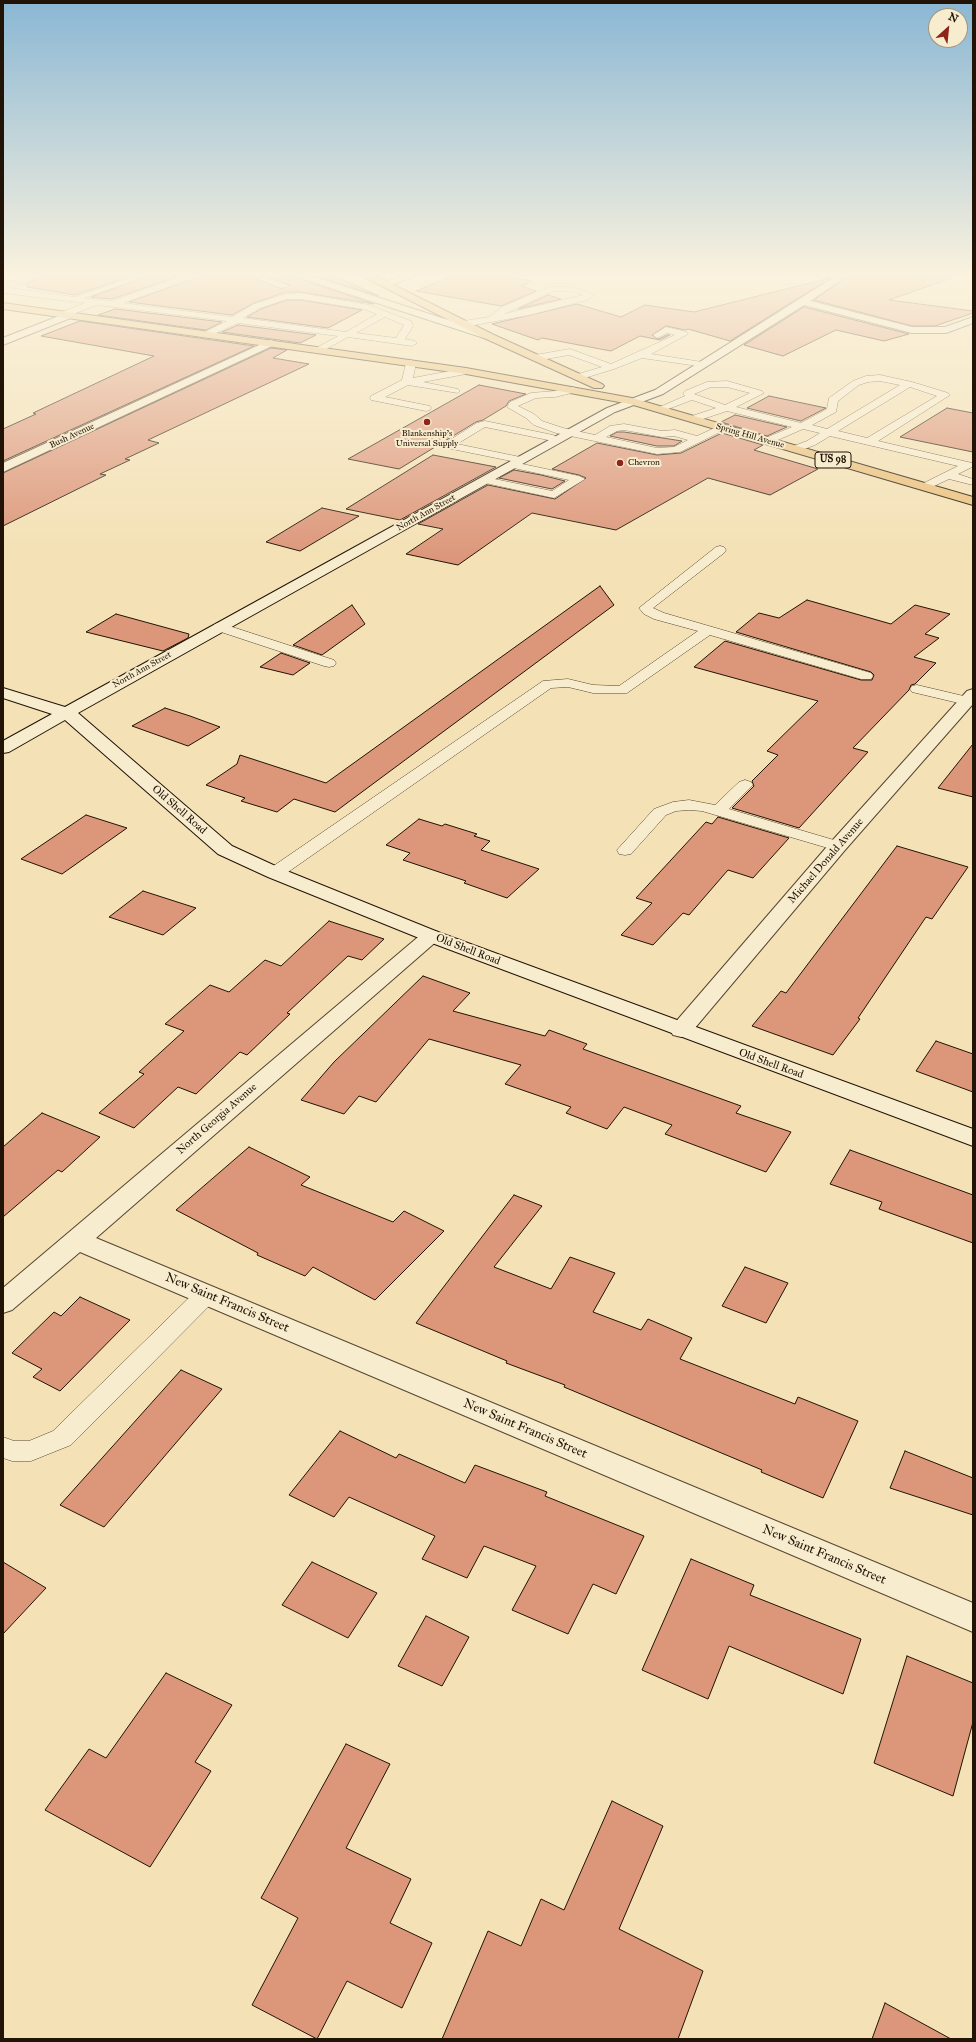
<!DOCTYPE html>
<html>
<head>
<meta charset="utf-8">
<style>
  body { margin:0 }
  #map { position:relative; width:976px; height:2042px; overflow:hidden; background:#f4e1b5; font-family:"IM FELL Great Primer",serif }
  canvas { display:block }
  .frame { position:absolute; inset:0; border:4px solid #211305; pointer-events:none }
  .north { position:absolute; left:928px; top:8px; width:40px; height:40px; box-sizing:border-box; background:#f8eccf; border:1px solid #a2957e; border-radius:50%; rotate:27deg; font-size:11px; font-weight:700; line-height:16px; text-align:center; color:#211305 }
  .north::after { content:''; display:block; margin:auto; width:14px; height:18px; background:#8f2418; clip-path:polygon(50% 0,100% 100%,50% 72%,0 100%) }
</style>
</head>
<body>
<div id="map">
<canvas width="976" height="2042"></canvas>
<div class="frame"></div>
<div class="north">N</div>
</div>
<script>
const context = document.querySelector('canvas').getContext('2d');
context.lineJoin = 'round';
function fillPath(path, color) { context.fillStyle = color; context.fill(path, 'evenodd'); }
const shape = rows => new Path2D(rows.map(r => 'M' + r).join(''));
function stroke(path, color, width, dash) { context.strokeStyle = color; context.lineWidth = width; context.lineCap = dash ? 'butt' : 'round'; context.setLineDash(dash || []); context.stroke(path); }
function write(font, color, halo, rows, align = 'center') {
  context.font = font + ' "IM FELL Great Primer",serif'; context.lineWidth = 4; context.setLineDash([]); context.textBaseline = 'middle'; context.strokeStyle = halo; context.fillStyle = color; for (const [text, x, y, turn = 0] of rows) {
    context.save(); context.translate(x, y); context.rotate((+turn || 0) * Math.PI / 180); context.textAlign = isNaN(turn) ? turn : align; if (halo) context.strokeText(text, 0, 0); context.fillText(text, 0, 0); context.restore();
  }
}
const building = shape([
  [48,274,138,274,75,295,27,287,27,283,48,274],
  [154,274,185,274,112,299,91,297,154,274],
  [200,274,244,274,282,289,290,285,259,274,291,274,294,277,374,304,300,292,286,292,254,303,232,315,129,302,199,277,200,274],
  [309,274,330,274,379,296,309,274],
  [457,274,486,274,532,281,521,286,536,291,501,306,416,291,457,274],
  [851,274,951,274,952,278,889,300,973,311,973,313,935,326,912,326,814,300,851,274],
  [830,278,730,341,688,329,685,330,666,326,652,335,658,339,667,335,670,335,660,340,640,336,611,351,542,338,538,340,492,324,577,304,621,317,645,305,694,312,830,278],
  [548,295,561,299,518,309,548,295],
  [287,300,300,300,362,310,328,328,247,317,261,309,287,300],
  [804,307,909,334,884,341,836,330,783,356,744,345,804,307],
  [115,309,222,322,206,330,98,315,115,309],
  [80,321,254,346,3,461,3,429,36,414,33,413,154,356,41,336,80,321],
  [238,325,316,335,300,343,222,332,238,325],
  [271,348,287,350,273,358,309,364,148,440,159,443,125,459,130,460,100,474,106,475,3,526,3,473,271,348],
  [479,385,526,394,509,401,506,406,483,420,476,422,399,469,348,459,479,385],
  [769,396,826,408,801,421,747,408,769,396],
  [947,408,973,413,973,452,900,437,947,408],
  [735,415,787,427,767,436,721,422,735,415],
  [617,432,624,432,682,441,674,446,657,446,610,436,617,432],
  [722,433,763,445,754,450,818,469,770,495,708,478,616,530,532,513,458,565,406,554,443,529,418,524,488,485,555,499,586,478,579,475,552,469,597,443,657,455,681,453,722,433],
  [433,455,496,467,400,520,346,509,433,455],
  [514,470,541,475,565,481,552,489,499,478,514,470],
  [322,508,359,516,300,551,266,542,322,508],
  [600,586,614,605,335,812,294,799,277,812,241,801,245,798,206,785,237,764,240,755,326,783,600,586],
  [807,600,891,624,915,605,950,614,925,634,939,638,914,657,936,663,915,684,911,685,909,690,853,748,868,752,799,828,732,808,754,786,752,781,778,755,767,751,818,701,694,667,725,641,861,680,872,680,874,675,871,672,736,632,759,613,779,618,807,600],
  [352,605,365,624,322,655,293,645,352,605],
  [116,614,189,634,188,638,163,651,86,632,116,614],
  [281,653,310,663,293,675,260,667,281,653],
  [165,708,190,716,220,727,188,746,132,726,165,708],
  [973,744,973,797,938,788,973,744],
  [86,815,127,828,62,874,21,859,86,815],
  [718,817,789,838,753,878,728,870,689,915,683,913,653,945,621,935,652,903,636,898,706,822,712,824,718,817],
  [419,819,442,826,445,824,477,834,474,836,490,841,481,850,539,869,507,898,464,883,466,881,403,860,410,853,386,845,419,819],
  [897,846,968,867,932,919,926,917,858,1018,860,1019,833,1055,752,1026,781,991,786,993,897,846],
  [143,891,196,908,163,935,109,917,143,891],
  [329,921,384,939,362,960,348,956,287,1013,290,1014,247,1055,240,1052,196,1094,178,1087,134,1128,99,1113,144,1074,139,1072,184,1031,165,1024,210,985,229,992,265,960,281,966,329,921],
  [423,976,470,993,453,1011,545,1036,549,1030,587,1044,583,1049,741,1106,736,1113,791,1132,766,1172,665,1134,672,1125,624,1107,607,1129,566,1113,571,1107,505,1084,521,1065,429,1039,376,1102,359,1096,344,1114,301,1100,334,1062,423,976],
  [936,1041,973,1054,973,1092,916,1071,936,1041],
  [42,1113,100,1137,62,1172,58,1170,3,1217,3,1147,42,1113],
  [249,1147,310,1177,301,1185,393,1222,404,1211,444,1231,375,1300,313,1267,305,1276,257,1255,258,1253,176,1210,249,1147],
  [850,1150,973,1195,973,1243,879,1209,882,1202,830,1184,850,1150],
  [514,1195,542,1206,494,1267,551,1289,570,1257,615,1273,593,1312,641,1330,648,1319,692,1338,680,1359,795,1404,798,1397,858,1421,823,1498,761,1472,762,1470,564,1387,565,1385,506,1363,507,1361,416,1323,514,1195],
  [745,1267,788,1283,766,1323,722,1306,745,1267],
  [80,1297,130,1320,60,1391,33,1377,42,1369,12,1353,54,1312,61,1316,80,1297],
  [181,1370,222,1389,104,1527,60,1505,181,1370],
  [340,1431,396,1458,399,1454,465,1483,475,1465,547,1492,545,1496,644,1536,616,1594,593,1584,568,1634,512,1610,536,1566,484,1546,467,1578,422,1559,435,1536,349,1497,334,1517,289,1495,340,1431],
  [905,1451,973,1478,973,1515,890,1488,905,1451],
  [691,1559,754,1585,750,1595,861,1639,843,1694,729,1646,708,1699,642,1670,691,1559],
  [3,1562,46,1588,3,1634,3,1562],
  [312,1562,377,1593,348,1638,282,1605,312,1562],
  [426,1616,469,1637,442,1686,398,1666,426,1616],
  [907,1656,973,1683,973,1722,953,1796,874,1763,907,1656],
  [166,1673,232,1705,195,1762,211,1771,150,1867,45,1810,89,1749,106,1758,166,1673],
  [346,1744,390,1764,346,1848,411,1879,390,1923,432,1943,402,2008,347,1981,317,2039,252,2005,298,1918,261,1898,346,1744],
  [612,1801,663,1826,619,1929,703,1971,678,2039,442,2039,488,1931,521,1946,541,1899,564,1910,612,1801],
  [885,2003,951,2039,872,2039,885,2003]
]);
fillPath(building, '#dc967a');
stroke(building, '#211305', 1);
const lane = shape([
  [36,274,47,274,10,288,75,297,142,274,153,274,84,298,112,301,188,274,199,274,198,276,123,303,232,317,254,304,286,294,300,293,369,305,411,321,413,326,405,339,415,341,417,343,412,346,348,337,319,353,314,350,316,348,338,336,238,323,208,337,205,336,205,332,227,321,97,305,65,317,61,314,62,312,85,303,3,293,3,285,36,274],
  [287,299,300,299,364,309,377,314,346,332,243,318,260,308,287,299],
  [385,317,404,325,396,338,356,333,385,317],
  [245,274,256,274,289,286,282,288,245,274],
  [549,287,573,287,594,295,587,300,529,315,464,327,460,324,464,321,489,317,502,307,549,287],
  [553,291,572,291,583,295,504,314,553,291],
  [666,327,687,332,688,334,651,354,702,362,707,365,705,367,642,358,614,369,578,380,575,379,575,375,602,367,569,355,535,361,530,358,535,355,570,349,611,364,675,335,667,333,657,338,653,335,666,327],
  [411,360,416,363,413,378,466,368,471,371,466,374,423,382,458,389,460,391,458,393,408,385,385,397,430,406,431,408,430,410,426,411,371,400,370,398,371,396,402,380,406,363,411,360],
  [880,375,912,382,948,393,950,395,878,441,972,463,972,467,958,474,973,479,973,485,949,479,928,489,920,489,918,487,920,485,958,466,830,436,815,445,799,451,791,451,790,449,791,447,807,441,820,433,803,429,771,443,763,443,762,441,763,439,792,427,727,411,697,421,689,421,688,419,689,417,716,408,692,400,660,412,655,409,685,396,683,393,685,391,707,382,727,381,762,391,764,393,736,407,801,423,827,409,829,398,853,381,866,376,880,375],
  [880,381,900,385,827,429,812,425,836,412,838,401,859,385,868,382,880,381],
  [711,387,727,387,750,393,725,405,694,394,711,387],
  [910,387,937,396,867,438,838,431,910,387],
  [573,387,578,390,576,392,555,397,536,398,518,406,534,414,542,421,563,428,595,435,610,426,624,424,662,431,675,430,697,436,719,426,723,425,728,428,680,452,657,454,556,433,534,425,526,418,507,407,510,402,531,393,555,391,573,387],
  [624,430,662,437,674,436,688,440,674,447,657,448,606,437,617,431,624,430],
  [485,421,553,435,558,438,553,441,485,427,457,444,525,458,526,460,521,463,447,448,442,445,477,423,485,421],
  [513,462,579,476,585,479,554,498,485,483,479,480,485,477,552,491,569,480,509,467,508,465,513,462],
  [720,546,724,547,726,550,724,553,653,608,664,613,871,673,873,676,871,679,861,679,710,635,627,693,593,693,568,687,551,688,281,877,275,878,269,877,267,873,269,869,543,681,568,679,593,685,619,686,698,631,654,619,644,614,639,608,716,547,720,546],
  [220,623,334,660,336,663,334,666,329,667,324,666,215,630,213,627,215,624,220,623],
  [917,685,972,698,973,703,967,705,912,692,910,689,912,686,917,685],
  [745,780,751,782,753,785,729,809,844,843,846,846,844,849,838,851,702,811,689,810,676,811,666,815,631,854,625,855,619,854,617,850,654,809,673,802,689,800,715,805,739,782,745,780],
  [207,1285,215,1288,218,1294,215,1300,71,1445,31,1461,12,1461,3,1458,3,1437,14,1441,29,1441,53,1431,199,1288,207,1285]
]);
const street = shape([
  [292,274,305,274,492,334,493,336,488,339,484,338,294,276,292,274],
  [408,274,422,274,385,287,380,284,408,274],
  [803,299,912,327,945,327,973,317,973,323,946,333,912,333,800,304,798,302,800,300,803,299],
  [69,312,73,313,74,315,73,317,3,345,3,338,69,312],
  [270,340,274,341,275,343,274,345,3,472,3,463,270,340],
  [973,689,973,704,845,850,689,1035,681,1037,673,1035,670,1030,673,1025,831,842,967,691,973,689],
  [431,930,438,932,441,936,438,940,96,1238,973,1603,973,1632,80,1252,12,1310,3,1313,3,1288,424,932,431,930]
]);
const secondary = shape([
  [839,274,850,274,806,304,663,394,615,412,78,713,232,846,282,869,438,932,973,1129,973,1146,424,940,268,877,218,854,65,720,9,752,3,753,3,741,52,714,3,698,3,688,65,707,607,408,655,390,839,274]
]);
const primary = shape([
  [361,274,372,274,492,334,602,384,604,386,602,388,594,388,484,338,362,276,361,274],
  [3,303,466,368,632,398,973,497,973,505,630,404,466,374,3,309,3,303]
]);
stroke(lane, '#564631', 1);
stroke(street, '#564631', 2);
stroke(secondary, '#211305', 2);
stroke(primary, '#211305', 2);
fillPath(lane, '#f8eccf');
fillPath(street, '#f8eccf');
fillPath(secondary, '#f8eccf');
fillPath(primary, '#eac07a');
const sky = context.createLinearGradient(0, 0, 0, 560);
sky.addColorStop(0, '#8ab7d4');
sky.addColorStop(0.49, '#faf2de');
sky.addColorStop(1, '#faf2de00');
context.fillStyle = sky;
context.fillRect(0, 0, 976, 560);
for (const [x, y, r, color] of [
  [427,422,4,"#8f2418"],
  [620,463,4,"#8f2418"]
]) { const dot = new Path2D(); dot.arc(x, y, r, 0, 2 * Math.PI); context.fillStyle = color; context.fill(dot); stroke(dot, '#f8eccf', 1.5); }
write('9px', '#211305', '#f8eccf', [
  ["Blankenship's",427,434],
  ["Universal Supply",427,444],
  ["Chevron",628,463,"left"]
]);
write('9px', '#211305', '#f8eccf', [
  ["Bush Avenue",72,436,-25],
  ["Spring Hill Avenue",750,436,16],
  ["North Ann Street",426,513,-29],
  ["North Ann Street",142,670,-29]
]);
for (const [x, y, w] of [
  [833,460,36]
]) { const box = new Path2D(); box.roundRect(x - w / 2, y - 8, w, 16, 3); context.fillStyle = '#f8eccf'; context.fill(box); stroke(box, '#211305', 1); }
write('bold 10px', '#211305', null, [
  ["US 98",833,460]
]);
write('11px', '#211305', '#f8eccf', [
  ["Old Shell Road",179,810,41],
  ["Michael Donald Avenue",826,861,-49],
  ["Old Shell Road",468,950,21],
  ["Old Shell Road",771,1064,20],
  ["North Georgia Avenue",217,1119,-41]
]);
write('13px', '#211305', '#f8eccf', [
  ["New Saint Francis Street",227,1303,23],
  ["New Saint Francis Street",525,1429,23],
  ["New Saint Francis Street",824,1555,23]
]);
</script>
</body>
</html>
